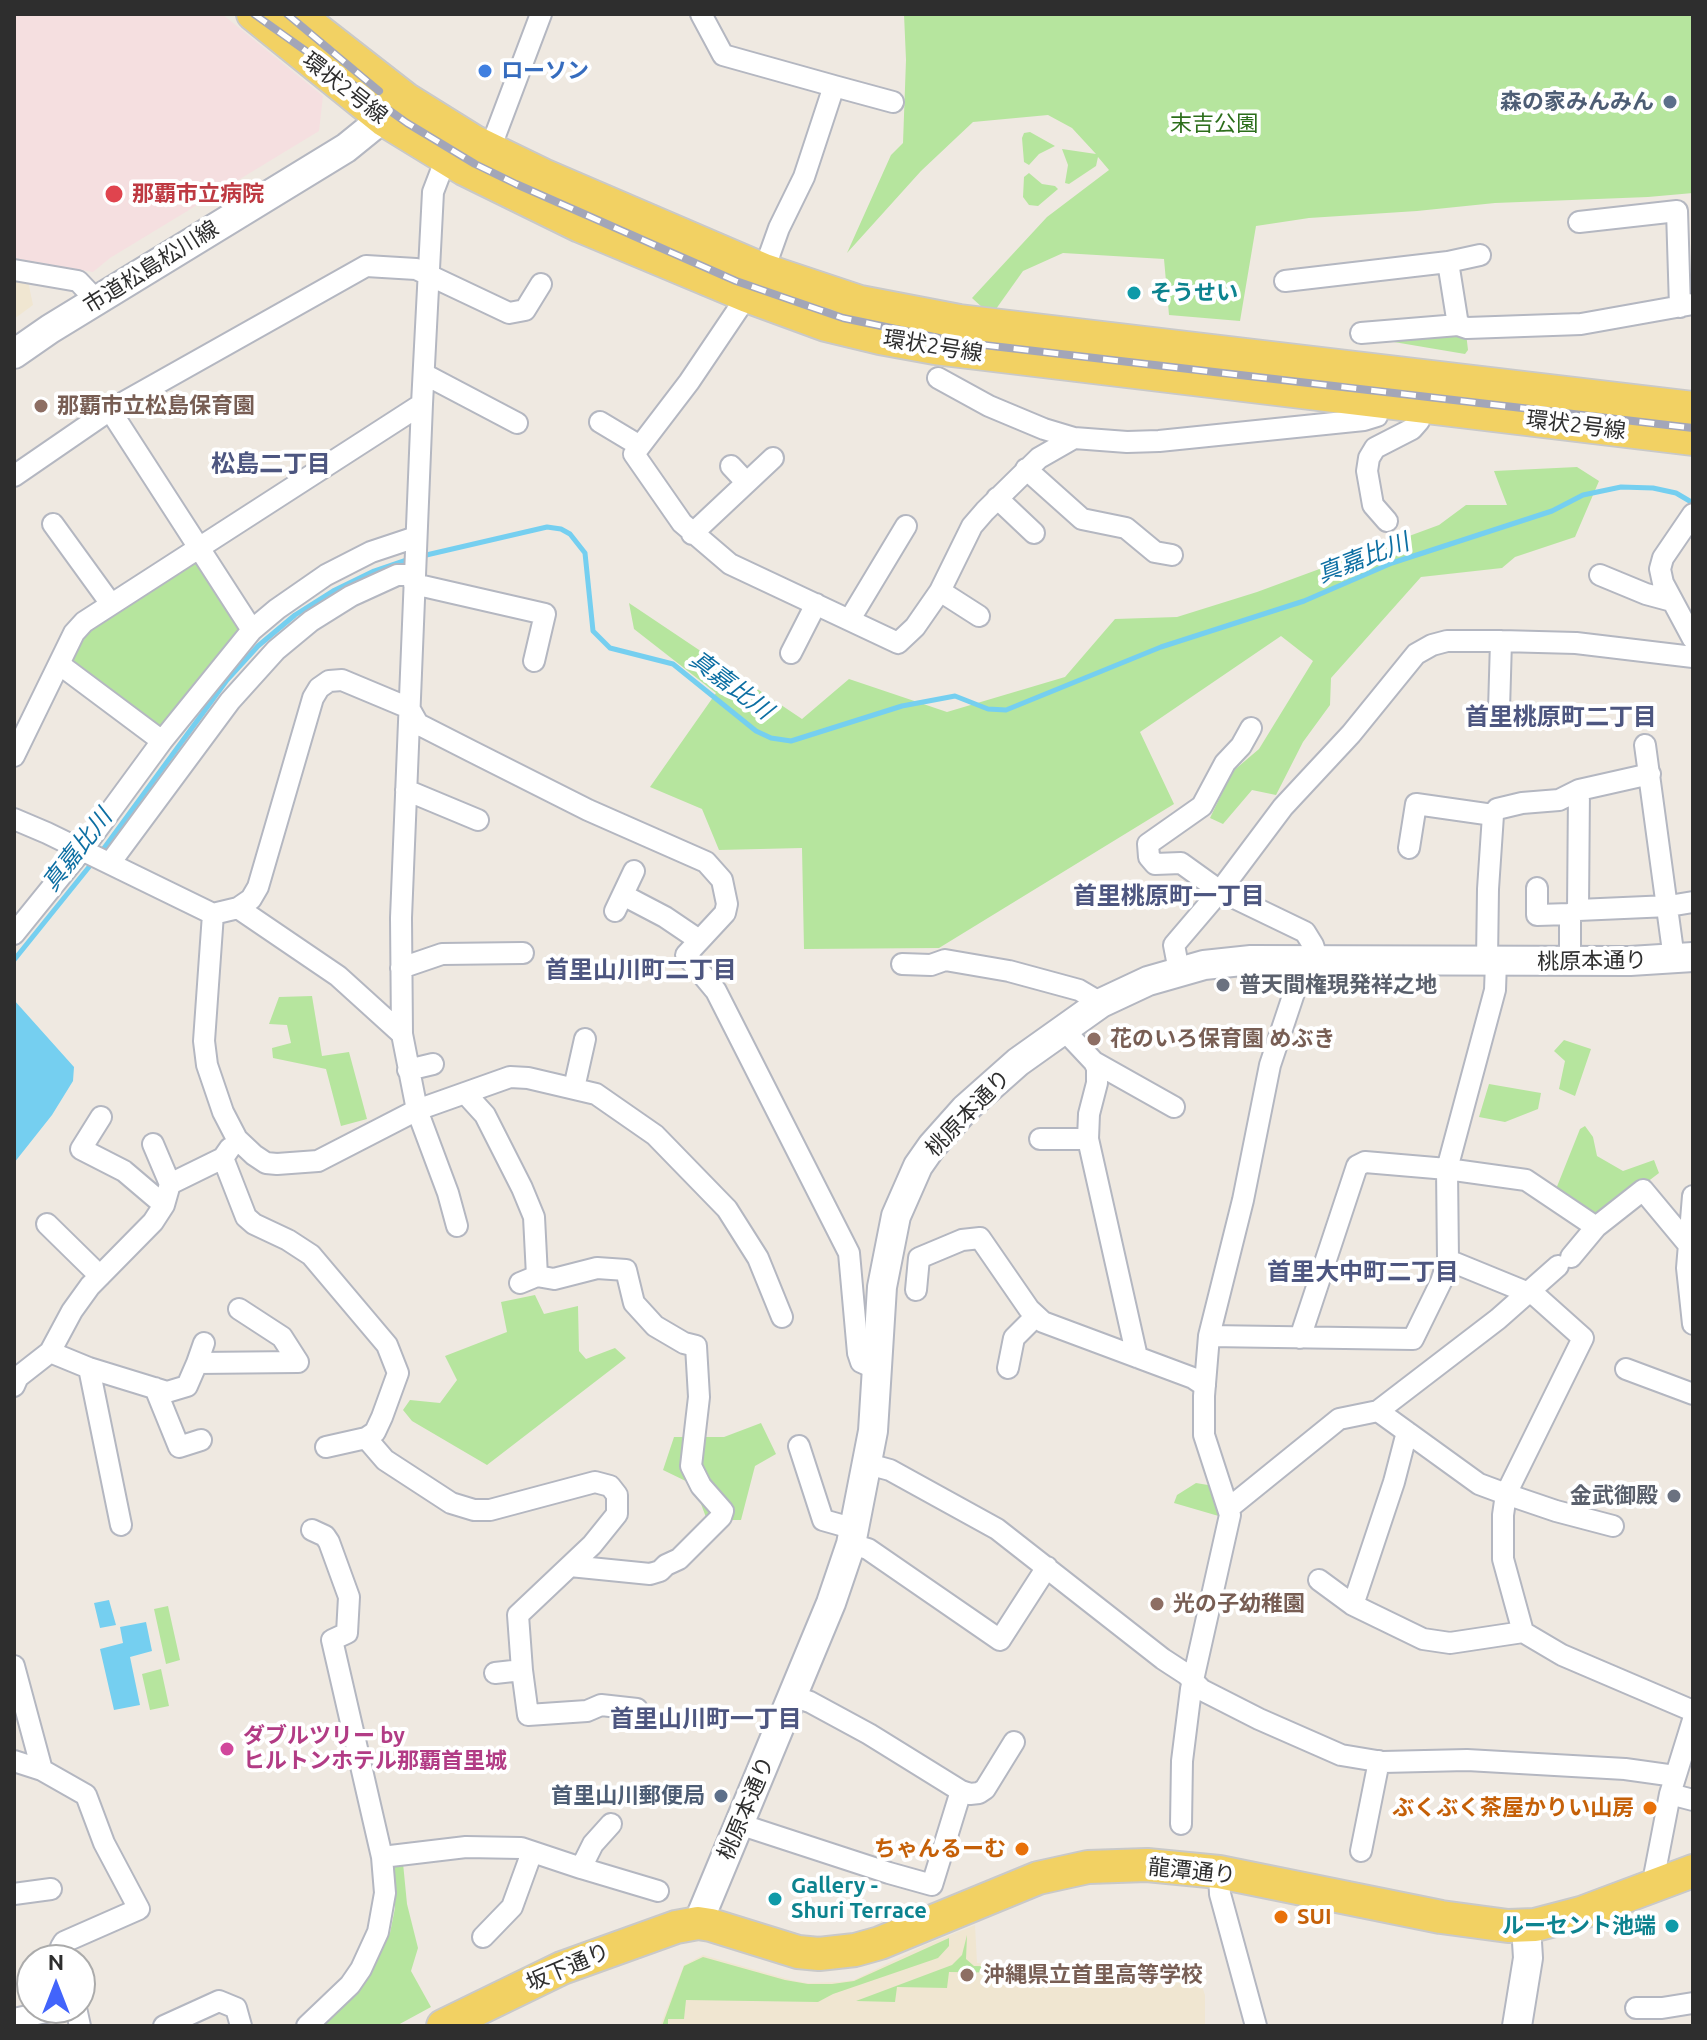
<!DOCTYPE html>
<html>
<head>
<meta charset="utf-8">
<style>
  body { margin:0 }
  #map { position:relative; width:1707px; height:2040px; overflow:hidden; background:#efe9e1; font-family:Ubuntu,sans-serif }
  canvas { display:block }
  .frame { position:absolute; inset:0; border:16px solid #2e2e2e; pointer-events:none }
  .north { position:absolute; left:16px; top:1944px; width:80px; height:80px; box-sizing:border-box; background:#fff; border:2px solid #ababab; border-radius:50%; rotate:0deg; font-size:22px; font-weight:700; line-height:32px; text-align:center; color:#2e2e2e }
  .north::after { content:''; display:block; margin:auto; width:28px; height:36px; background:#4264fb; clip-path:polygon(50% 0,100% 100%,50% 72%,0 100%) }
</style>
</head>
<body>
<div id="map">
<canvas width="1707" height="2040"></canvas>
<div class="frame"></div>
<div class="north">N</div>
</div>
<script>
const context = document.querySelector('canvas').getContext('2d');
context.lineJoin = 'round';
function fillPath(path, color) { context.fillStyle = color; context.fill(path, 'evenodd'); }
const shape = rows => new Path2D(rows.map(r => 'M' + r).join(''));
function stroke(path, color, width, dash) { context.strokeStyle = color; context.lineWidth = width; context.lineCap = dash ? 'butt' : 'round'; context.setLineDash(dash || []); context.stroke(path); }
function write(font, color, halo, rows, align = 'center') {
  context.font = font + ' Ubuntu,"Noto Sans JP",sans-serif'; context.lineWidth = 8; context.setLineDash([]); context.textBaseline = 'middle'; context.strokeStyle = halo; context.fillStyle = color; for (const [text, x, y, turn = 0] of rows) {
    context.save(); context.translate(x, y); context.rotate((+turn || 0) * Math.PI / 180); context.textAlign = isNaN(turn) ? turn : align; if (halo) context.strokeText(text, 0, 0); context.fillText(text, 0, 0); context.restore();
  }
}
fillPath(shape([
  [14,279,28,281,33,305,14,319],
  [975,1925,977,1963,1019,1966,1030,1971,1090,1977,1170,1973,1201,1983,1205,1995,1205,2026,660,2026,684,1965,703,1955,791,1980,807,1983,838,1982,854,1980,925,1945]
]), '#f0e6d1');
fillPath(shape([
  [14,14,222,14,323,96,319,131,110,258,93,272,14,258]
]), '#f5dfe0');
fillPath(shape([
  [904,14,1693,14,1693,193,1648,197,1495,203,1417,211,1309,218,1256,226,1240,321,1169,315,1164,259,1063,253,1023,271,996,309,984,309,972,298,1047,217,1109,170,1098,157,1096,166,1069,184,1065,183,1068,165,1062,149,1096,154,1072,128,1048,115,973,122,921,171,847,253,891,155,903,143,906,60],
  [1030,132,1055,146,1039,154,1029,165,1024,162,1022,138,1024,133],
  [1029,173,1042,184,1055,186,1058,189,1038,206,1029,205,1023,197,1024,177],
  [1466,333,1468,350,1465,354,1388,341,1389,335],
  [1577,467,1599,481,1575,537,1515,557,1502,568,1421,577,1331,678,1330,705,1303,742,1276,795,1252,790,1223,824,1210,818,1232,772,1259,749,1313,661,1281,636,1140,732,1174,804,939,948,804,949,802,848,719,850,702,809,650,787,716,693,634,629,629,603,802,719,849,679,947,712,1065,677,1115,619,1177,617,1257,592,1439,525,1466,505,1507,505,1494,471],
  [198,561,239,626,238,633,158,733,64,665,81,631],
  [312,996,322,1056,349,1052,367,1119,341,1126,326,1069,273,1058,272,1048,291,1043,287,1025,269,1024,279,997],
  [1564,1040,1591,1049,1575,1096,1559,1089,1565,1061,1554,1051],
  [1489,1084,1541,1093,1538,1109,1505,1122,1479,1117],
  [1585,1126,1593,1137,1597,1156,1623,1171,1654,1160,1659,1173,1600,1218,1556,1189,1580,1129],
  [535,1295,544,1314,578,1306,579,1351,586,1359,615,1348,626,1358,487,1465,412,1421,403,1410,410,1400,440,1403,457,1380,445,1356,507,1332,501,1302],
  [761,1423,776,1454,755,1466,741,1520,707,1520,694,1485,663,1470,674,1437,724,1437],
  [1196,1483,1214,1486,1222,1517,1174,1503,1177,1495],
  [168,1606,180,1660,166,1664,154,1609],
  [161,1669,169,1706,150,1710,142,1674],
  [403,1863,407,1904,418,1948,411,1971,431,2007,396,2026,319,2026,346,2001,390,1933,395,1908,393,1864],
  [967,1935,966,1959,974,1966,1019,1967,1028,1973,949,1972,947,1988,897,1987,895,2002,856,2001,952,1965,962,1955],
  [949,1938,949,1946,938,1958,833,1994,818,2002,686,2000,684,2019,668,2019,668,2026,662,2026,684,1966,703,1957,785,1980,808,1984,832,1984,854,1981]
]), '#b6e59e');
fillPath(shape([
  [14,1000,74,1067,73,1081,52,1115,14,1163],
  [109,1600,116,1625,100,1628,94,1603],
  [146,1622,152,1651,130,1657,140,1705,114,1710,100,1649,123,1643,120,1627]
]), '#75cff0');
stroke(shape([
  [422,556,547,527,561,529,570,534,585,553,593,631,610,648,673,664,756,731,771,738,791,741,902,706,955,696,988,709,1006,710,1161,647,1304,601,1392,563,1552,511,1583,495,1621,487,1653,488,1676,493,1693,503],
  [99,855,227,680,258,646,295,615,333,591,374,571,412,558],
  [14,960,93,862]
]), '#75cff0', 5);
const street = shape([
  [701,14,723,55,834,86,804,177,779,228,764,270],
  [834,86,893,102],
  [490,149,541,14],
  [446,158,433,192,422,404,401,918,402,1034,417,1110,448,1193,457,1226],
  [1579,222,1677,211,1680,307],
  [1448,262,1480,255],
  [14,270,78,281,97,301],
  [1285,281,1448,262,1458,325,1467,328,1581,324,1693,304],
  [747,296,689,382,634,454,682,523,730,564,898,643,915,627,940,591,972,526,985,511,1039,458,1074,438],
  [1361,333,1458,325],
  [424,374,517,423],
  [938,378,989,406,1044,429,1074,438,1127,442,1159,441,1364,420,1377,416,1379,402],
  [600,422,640,446],
  [731,466,746,482],
  [1026,469,1082,519,1126,528,1155,552,1172,555],
  [14,476,110,410,366,266,416,269,509,313,525,310,541,284],
  [997,498,1034,533],
  [1693,514,1663,558,1660,569,1663,583,1693,639],
  [1387,521,1373,505,1367,471,1369,458,1375,448,1412,429,1419,421,1421,407],
  [53,524,111,604],
  [692,534,773,458],
  [1600,575,1646,594,1672,601],
  [414,584,545,614,534,661],
  [940,591,979,616],
  [850,619,906,526],
  [252,630,277,609,326,575,371,552,416,537],
  [791,653,816,604],
  [59,664,162,741],
  [1499,710,1501,641],
  [1645,745,1674,959],
  [14,756,74,633,84,622,422,404],
  [406,790,478,820],
  [1579,790,1650,774],
  [1493,815,1497,809,1522,803,1559,800,1579,790,1578,910,1570,914,1570,961],
  [14,819,47,833,213,914,238,908,251,899,258,887,313,698,319,688,329,681,342,680,409,708,418,724,471,751,588,810,706,862,722,880,727,904,725,913,686,955,716,991,849,1253,858,1353,861,1362,879,1370],
  [1409,848,1416,804,1493,815,1488,889,1487,961],
  [110,863,230,701,276,650,311,621,351,596,397,575,414,575],
  [1537,888,1537,915,1570,914],
  [623,895,665,917,699,940],
  [238,908,338,976,402,1034],
  [1578,910,1669,906,1693,902],
  [615,911,634,871],
  [213,914,204,1041,207,1065,223,1112,237,1139,254,1155,266,1163,277,1164,318,1161,417,1110,510,1077,528,1078,596,1094,655,1135,727,1209,758,1258,782,1317],
  [14,934,82,850,162,741,252,630,110,410],
  [1318,960,1313,945,1305,932,1220,891,1283,807,1351,734,1416,654,1432,645,1447,641,1501,641,1576,643,1693,657],
  [902,964,931,965,945,960,1009,971,1079,990,1101,1003],
  [401,968,442,954,523,953],
  [1179,971,1174,945,1220,891,1181,863,1155,864,1149,857,1148,844,1202,806,1225,763,1241,746,1251,728],
  [1063,1029,1094,1062,1097,1068,1097,1083,1089,1114,1088,1139,1137,1357],
  [1094,1062,1174,1107],
  [408,1070,433,1064],
  [574,1088,585,1039],
  [465,1093,485,1115,522,1188,534,1217,537,1276],
  [101,1117,81,1149,124,1171,164,1205],
  [1040,1139,1088,1139],
  [153,1144,170,1184],
  [223,1158,246,1217,254,1224,288,1240,311,1255,387,1345,398,1373,382,1417,375,1432,366,1438,385,1460,451,1503,474,1510,490,1510,595,1482,610,1486,617,1495,617,1514,592,1545,518,1615,522,1670,528,1715,587,1711,601,1705,637,1709],
  [1693,1196,1687,1268,1693,1324],
  [47,1224,100,1276],
  [1571,1257,1596,1227,1643,1190,1693,1250],
  [1448,1260,1536,1296,1583,1338,1506,1494,1556,1511,1613,1526],
  [520,1283,537,1276,554,1279,597,1268,626,1270,634,1303,655,1326,684,1343,696,1346,699,1397,691,1466,701,1486,723,1511,721,1517,679,1559,666,1565,660,1571,650,1574,570,1566],
  [916,1290,919,1258,962,1240,980,1238,1029,1309,1043,1322,1193,1378,1205,1386],
  [239,1309,282,1337,298,1362],
  [1209,1336,1413,1339,1441,1282,1448,1260,1447,1169,1495,990,1496,962],
  [1300,1338,1357,1166,1365,1162,1447,1169,1526,1180,1596,1227],
  [50,1352,89,1368,167,1392,187,1386,197,1363,298,1362],
  [197,1363,204,1343],
  [89,1368,121,1525],
  [1008,1368,1014,1338,1035,1317],
  [1626,1369,1693,1394],
  [14,1386,18,1377,50,1352,72,1311,90,1286,153,1222,164,1205,170,1184,223,1158,230,1148],
  [155,1388,179,1447,201,1440],
  [1378,1411,1479,1484,1506,1494,1503,1515,1503,1559,1523,1632],
  [799,1446,823,1520,855,1529],
  [326,1447,366,1438],
  [868,1464,890,1470,997,1529,1163,1659,1186,1674,1202,1690,1259,1719,1341,1755,1383,1762,1467,1760,1625,1769,1675,1776],
  [1229,1508,1339,1419,1378,1411,1498,1319,1558,1266],
  [851,1544,868,1549,1000,1640,1047,1567],
  [1319,1580,1353,1605,1423,1639,1450,1643,1523,1632,1562,1655,1693,1711],
  [1353,1605,1394,1482,1407,1432],
  [14,1666,42,1770],
  [495,1673,522,1670],
  [792,1696,810,1702,869,1734,961,1791,970,1794,979,1793,985,1789,1014,1742],
  [14,1761,42,1770,86,1795,104,1843,139,1909,64,1942,61,1947,63,1960],
  [1670,1794,1693,1800],
  [739,1824,889,1873,932,1885,961,1791],
  [1181,1824,1182,1761,1191,1689,1230,1515,1204,1435,1204,1396,1209,1336,1243,1200,1270,1065,1295,990,1297,960],
  [1361,1851,1379,1761],
  [382,1857,466,1847,521,1848,581,1868,593,1844,611,1824],
  [581,1868,658,1891],
  [1219,1872,1220,1894,1256,2026],
  [1652,1887,1670,1794,1693,1720],
  [14,1894,51,1889],
  [483,1937,512,1907,532,1852],
  [76,2008,80,2026],
  [1636,2008,1662,2008,1693,2003],
  [14,2019,64,2008],
  [164,2026,219,2001,236,2008,241,2026],
  [307,2026,350,1985,361,1969,378,1932,385,1893,382,1857,332,1640,347,1633,349,1597,329,1542,325,1536,312,1530]
]);
const secondary = shape([
  [14,354,50,329,346,148,399,105],
  [698,1923,831,1603,851,1544,873,1431,882,1287,896,1216,918,1166,932,1146,965,1109,1018,1062,1101,1003,1148,981,1204,965,1251,960,1630,961,1693,957],
  [1517,2026,1528,1958,1526,1926]
]);
const primary = shape([
  [253,14,384,120,464,169,580,226,747,296,826,325,880,338,935,348,1693,439],
  [297,14,406,99,475,142,543,175,764,270,860,302,959,321,1693,408],
  [443,2026,562,1968,676,1927,698,1923,711,1925,798,1952,819,1954,855,1950,880,1943,1038,1878,1088,1867,1147,1865,1219,1872,1441,1917,1508,1926,1535,1925,1581,1913,1693,1871]
]);
stroke(street, '#b4b7c1', 24);
stroke(secondary, '#b4b7c1', 32);
stroke(primary, '#c9c9c9', 36);
stroke(street, '#fff', 20);
stroke(secondary, '#fff', 28);
stroke(primary, '#f2d163', 32);
const rail = shape([
  [254,14,407,123,475,164,516,184,736,281,843,318,958,342,1693,428],
  [287,14,379,91]
]);
stroke(rail, '#a3a6b8', 8);
stroke(rail, '#fff', 5, [15]);
for (const [x, y, r, color] of [
  [485,71,8,"#3f7fe0"],
  [1670,102,8,"#5c6f8a"],
  [114,194,10,"#e0444e"],
  [1134,293,8,"#0f9aa8"],
  [41,406,8,"#8d6e63"],
  [1223,985,8,"#6b7280"],
  [1094,1039,8,"#8d6e63"],
  [1674,1496,8,"#6b7280"],
  [1157,1604,8,"#8d6e63"],
  [227,1749,8,"#d1479c"],
  [721,1796,8,"#5c6f8a"],
  [1650,1808,8,"#e8710a"],
  [1022,1849,8,"#e8710a"],
  [775,1899,8,"#0f9aa8"],
  [1281,1917,8,"#e8710a"],
  [1672,1926,8,"#0f9aa8"],
  [967,1975,8,"#8d6e63"]
]) { const dot = new Path2D(); dot.arc(x, y, r, 0, 2 * Math.PI); context.fillStyle = color; context.fill(dot); stroke(dot, '#fff', 3); }
write('bold 22px', '#366cbe', '#fff', [
  ["ローソン",501,71]
], 'left');
write('22px', '#2e2e2e', '#fff', [
  ["環状2号線",345,88,38],
  ["市道松島松川線",151,267,-32],
  ["環状2号線",933,346,9],
  ["環状2号線",1576,425,7],
  ["桃原本通り",1592,961,-1],
  ["桃原本通り",968,1113,-46],
  ["桃原本通り",746,1808,-67],
  ["龍潭通り",1192,1871,6],
  ["坂下通り",568,1967,-23]
]);
write('bold 22px', '#4e5e75', '#fff', [
  ["森の家みんみん",1654,102],
  ["首里山川郵便局",705,1796]
], 'right');
write('22px', '#2c6e1b', '#fff', [
  ["末吉公園",1214,124]
]);
write('bold 22px', '#be3a42', '#fff', [
  ["那覇市立病院",132,194]
], 'left');
write('bold 22px', '#0d838f', '#fff', [
  ["そうせい",1150,293],
  ["Gallery -",791,1886],
  ["Shuri Terrace",791,1911],
  ["ルーセント池端",1656,1926,"right"]
], 'left');
write('bold 22px', '#785e54', '#fff', [
  ["那覇市立松島保育園",57,406],
  ["花のいろ保育園 めぶき",1110,1039],
  ["光の子幼稚園",1173,1604],
  ["沖縄県立首里高等学校",983,1975]
], 'left');
write('bold 22px', '#5b616d', '#fff', [
  ["普天間権現発祥之地",1239,985],
  ["金武御殿",1658,1496,"right"]
], 'left');
write('bold 22px', '#b23c85', '#fff', [
  ["ダブルツリー by",243,1736],
  ["ヒルトンホテル那覇首里城",243,1761]
], 'left');
write('bold 22px', '#c56008', '#fff', [
  ["ぶくぶく茶屋かりい山房",1634,1808],
  ["ちゃんるーむ",1006,1849],
  ["SUI",1297,1917,"left"]
], 'right');
write('bold 24px', '#4d5680', '#fff', [
  ["松島二丁目",271,464],
  ["首里桃原町二丁目",1561,717],
  ["首里桃原町一丁目",1169,896],
  ["首里山川町二丁目",641,970],
  ["首里大中町二丁目",1363,1272],
  ["首里山川町一丁目",706,1719]
]);
write('italic 24px', '#0d6fa3', '#fff', [
  ["真嘉比川",1363,558,-21],
  ["真嘉比川",731,685,37],
  ["真嘉比川",77,850,-52]
]);
</script>
</body>
</html>
